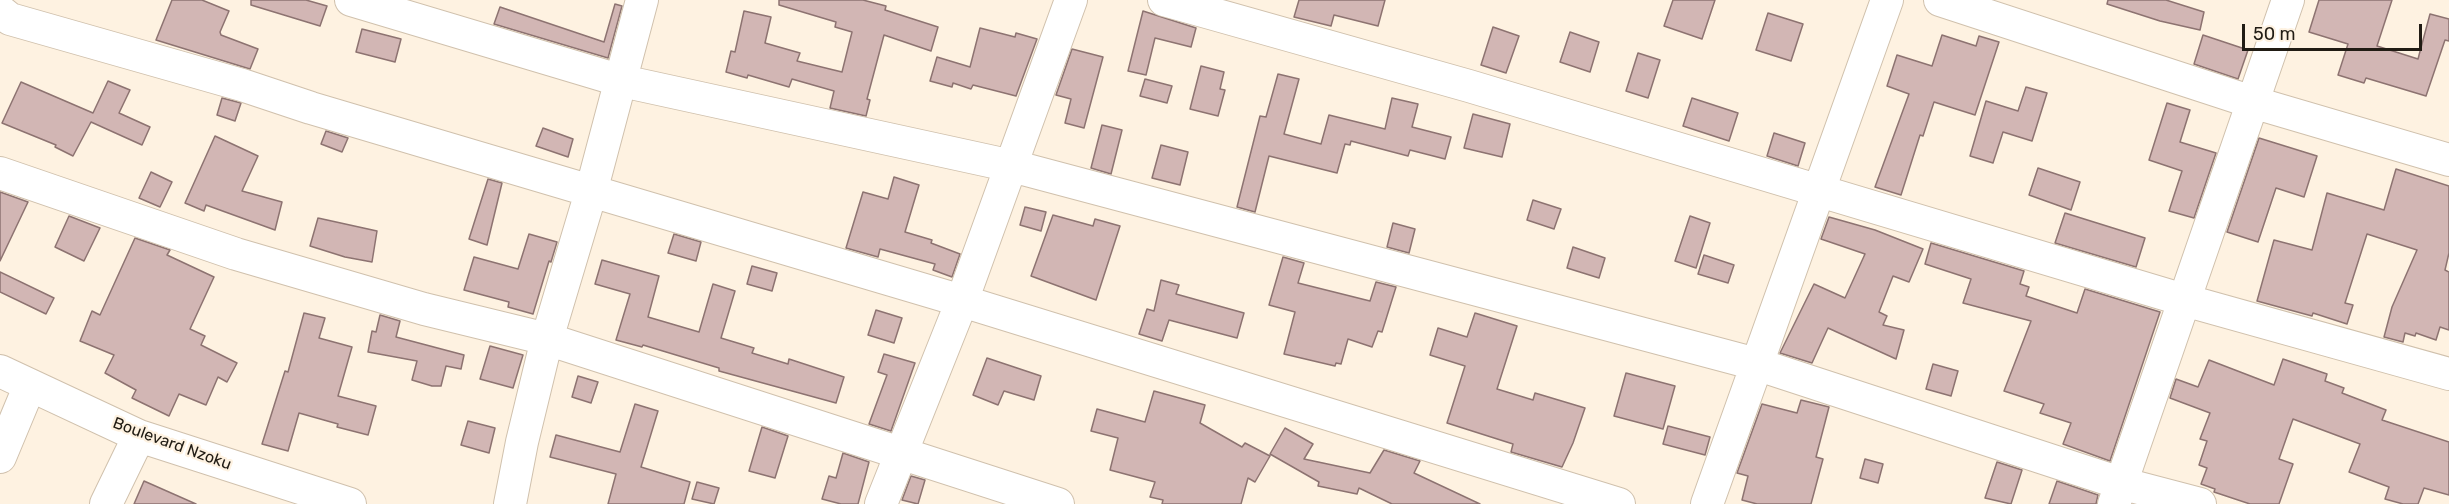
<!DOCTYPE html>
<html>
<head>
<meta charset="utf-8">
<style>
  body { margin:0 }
  #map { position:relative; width:2449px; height:504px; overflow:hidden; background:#fef2e1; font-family:Rubik,sans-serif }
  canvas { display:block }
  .scale { position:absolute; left:2242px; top:24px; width:180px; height:27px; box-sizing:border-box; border:3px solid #211c14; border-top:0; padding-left:8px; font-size:18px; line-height:21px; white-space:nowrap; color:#211c14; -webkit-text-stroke:4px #fef2e1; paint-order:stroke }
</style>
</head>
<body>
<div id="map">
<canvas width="2449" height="504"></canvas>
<div class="scale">50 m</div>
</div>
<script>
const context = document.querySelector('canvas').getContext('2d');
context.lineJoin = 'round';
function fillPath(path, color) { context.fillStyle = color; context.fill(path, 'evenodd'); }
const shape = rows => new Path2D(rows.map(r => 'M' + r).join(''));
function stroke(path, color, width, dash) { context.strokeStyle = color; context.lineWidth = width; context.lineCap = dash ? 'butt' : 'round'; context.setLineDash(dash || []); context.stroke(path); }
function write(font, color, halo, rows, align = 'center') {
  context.font = font + ' Rubik,sans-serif'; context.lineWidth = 4.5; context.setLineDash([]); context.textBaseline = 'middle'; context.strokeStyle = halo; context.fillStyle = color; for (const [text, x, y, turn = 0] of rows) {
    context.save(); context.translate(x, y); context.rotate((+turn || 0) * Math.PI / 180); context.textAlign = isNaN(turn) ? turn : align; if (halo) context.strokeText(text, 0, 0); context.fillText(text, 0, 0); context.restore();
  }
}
const building = shape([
  [172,0,202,0,229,11,220,32,221,35,258,49,250,69,156,40,172,0],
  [251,0,306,0,327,6,320,26,251,5,251,0],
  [779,0,863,0,886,6,885,10,938,27,931,51,884,35,867,99,870,100,866,116,830,108,834,91,792,79,789,87,748,75,747,78,726,72,731,51,735,52,744,11,771,17,765,43,800,53,797,61,842,72,852,32,835,27,836,22,779,5,779,0],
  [1299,0,1385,0,1378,26,1334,15,1331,26,1294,17,1299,0],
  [1673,0,1715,0,1702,39,1664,26,1673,0],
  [2108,0,2166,0,2204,12,2200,30,2160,21,2107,4,2108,0],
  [2319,0,2392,0,2377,46,2418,59,2430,14,2449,19,2449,41,2445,40,2426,96,2366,78,2364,83,2338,75,2348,44,2309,32,2319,0],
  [615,4,622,6,608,58,494,24,500,7,604,42,615,4],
  [1143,11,1196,28,1191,47,1155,38,1146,75,1128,71,1143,11],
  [1768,13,1803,24,1791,61,1756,50,1768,13],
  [1493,27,1519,36,1506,73,1481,65,1493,27],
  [980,28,1015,37,1016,33,1037,39,1016,96,973,85,971,89,953,83,952,87,930,81,937,57,970,67,980,28],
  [362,29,401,39,395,62,356,52,362,29],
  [1570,32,1599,42,1590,72,1560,62,1570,32],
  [1942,35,1976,46,1979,36,1999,42,1975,115,1934,102,1923,136,1920,135,1901,195,1875,187,1909,94,1887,86,1897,55,1932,66,1942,35],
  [2203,35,2248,50,2238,79,2194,64,2203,35],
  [1072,49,1103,57,1084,128,1065,123,1071,99,1056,95,1072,49],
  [1638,53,1660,60,1648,98,1626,91,1638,53],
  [1201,66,1224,72,1220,89,1225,90,1218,116,1190,109,1201,66],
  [1278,74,1299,79,1284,134,1321,144,1329,115,1385,129,1392,98,1418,104,1412,127,1451,137,1445,159,1410,150,1408,156,1351,141,1350,145,1345,144,1337,173,1269,156,1255,212,1237,207,1260,116,1266,117,1278,74],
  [1145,79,1172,86,1167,103,1140,96,1145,79],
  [108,81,130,90,119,113,150,127,142,145,91,122,73,156,55,147,56,145,2,123,21,82,93,113,108,81],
  [2026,87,2047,93,2032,141,2003,132,1993,163,1970,156,1986,101,2018,111,2026,87],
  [222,98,241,103,235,121,217,115,222,98],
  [1692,98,1738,113,1729,141,1683,126,1692,98],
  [2167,103,2190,110,2180,142,2216,153,2194,218,2169,211,2182,171,2149,160,2167,103],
  [1473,114,1510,124,1502,157,1464,148,1473,114],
  [1102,125,1122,130,1111,174,1091,168,1102,125],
  [543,128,573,139,568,157,536,146,543,128],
  [326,131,348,138,342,152,321,144,326,131],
  [1774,133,1805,143,1798,166,1767,156,1774,133],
  [215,136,258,156,242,191,282,202,275,230,206,205,204,211,185,203,215,136],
  [2259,138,2317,156,2304,197,2276,188,2258,242,2227,232,2259,138],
  [1161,145,1188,152,1180,185,1152,178,1161,145],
  [2038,168,2080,182,2071,210,2029,195,2038,168],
  [2396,169,2449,186,2449,253,2445,270,2449,272,2449,330,2440,327,2436,340,2416,333,2415,336,2405,333,2403,342,2384,337,2392,307,2417,250,2367,234,2345,303,2353,305,2347,324,2313,313,2312,316,2257,301,2274,240,2312,250,2327,193,2384,210,2396,169],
  [151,172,172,182,160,207,139,198,151,172],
  [894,177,919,185,905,232,932,240,931,243,960,254,952,277,933,270,935,264,880,249,878,257,846,248,863,192,888,199,894,177],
  [488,179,502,183,487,245,469,239,488,179],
  [0,192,28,202,0,261,0,192],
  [1533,200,1561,209,1554,229,1527,220,1533,200],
  [1025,207,1046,212,1041,231,1020,225,1025,207],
  [2065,213,2145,238,2136,267,2055,243,2065,213],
  [1053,215,1093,226,1095,219,1120,226,1096,300,1031,276,1053,215],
  [69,216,100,228,84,261,55,247,69,216],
  [1690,216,1710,223,1696,268,1675,261,1690,216],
  [1829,217,1875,230,1923,249,1909,282,1893,276,1879,312,1887,316,1883,325,1904,330,1896,359,1828,328,1812,363,1780,353,1814,284,1845,298,1865,254,1821,239,1829,217],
  [318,218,377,231,372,262,345,257,310,246,318,218],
  [1393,223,1415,229,1409,253,1387,247,1393,223],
  [529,234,557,242,551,262,549,261,533,314,508,307,509,302,464,290,474,257,518,269,529,234],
  [674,234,701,242,696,261,668,253,674,234],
  [135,238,170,250,167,255,214,277,190,329,205,336,201,345,237,363,227,382,218,377,206,405,179,394,169,416,132,398,136,390,105,373,114,355,80,341,92,311,100,315,135,238],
  [1931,243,2024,271,2020,284,2029,287,2026,296,2077,313,2085,289,2160,312,2110,461,2063,444,2071,423,2040,413,2044,404,2004,391,2031,321,1963,303,1971,279,1925,264,1931,243],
  [1573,247,1605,258,1599,278,1567,268,1573,247],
  [1704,255,1734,265,1728,283,1698,274,1704,255],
  [1283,257,1304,263,1298,283,1370,301,1376,282,1396,287,1382,332,1378,331,1372,347,1348,339,1341,364,1336,363,1335,366,1284,354,1295,312,1269,305,1283,257],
  [602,260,659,276,648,317,699,332,713,284,735,291,721,338,754,348,752,353,788,364,789,359,844,377,836,403,719,371,719,368,643,345,642,347,616,340,630,294,595,284,602,260],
  [752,266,777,273,772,291,747,284,752,266],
  [0,272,54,298,46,314,0,292,0,272],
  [1161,280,1179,285,1176,294,1244,313,1237,338,1169,320,1162,341,1139,334,1147,309,1154,311,1161,280],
  [876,310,902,318,894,343,868,335,876,310],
  [304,313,325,318,319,338,352,347,338,396,376,406,368,435,337,427,338,424,299,413,288,451,262,444,285,371,288,372,304,313],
  [1475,313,1517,326,1497,389,1533,400,1535,393,1585,408,1573,443,1562,467,1511,452,1513,444,1447,423,1465,366,1430,355,1438,328,1467,337,1475,313],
  [380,315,400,321,396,337,464,355,461,369,446,366,441,386,432,386,412,380,417,361,368,352,372,331,376,332,380,315],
  [490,346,523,355,513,388,480,379,490,346],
  [884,354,915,363,891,431,869,424,887,375,878,372,884,354],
  [987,358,1041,376,1034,400,1004,391,998,405,973,395,987,358],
  [2283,359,2327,374,2325,381,2344,388,2342,393,2386,410,2382,420,2449,442,2449,495,2424,488,2418,504,2403,504,2385,499,2389,487,2349,472,2360,444,2293,419,2279,459,2293,464,2279,504,2250,504,2214,492,2215,489,2201,484,2207,468,2199,465,2207,441,2200,439,2210,413,2170,398,2176,379,2198,387,2209,360,2274,385,2283,359],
  [1933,364,1958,371,1951,396,1926,389,1933,364],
  [1626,373,1675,386,1663,429,1614,416,1626,373],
  [578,376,598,382,591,403,572,397,578,376],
  [1154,391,1205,405,1200,423,1242,447,1245,443,1270,456,1255,482,1248,478,1241,504,1162,504,1163,500,1150,497,1155,482,1110,470,1118,438,1091,431,1097,409,1145,422,1154,391],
  [1801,400,1829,407,1816,457,1823,459,1811,504,1757,504,1742,500,1748,476,1737,473,1762,404,1797,413,1801,400],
  [635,404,658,411,641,467,690,482,684,504,608,504,616,474,550,457,556,435,620,452,635,404],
  [468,421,495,428,489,453,461,445,468,421],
  [1668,426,1710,437,1705,455,1663,444,1668,426],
  [762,427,788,436,775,478,749,471,762,427],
  [1285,428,1313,444,1304,459,1370,473,1384,450,1420,461,1414,473,1480,504,1392,504,1359,488,1357,494,1318,486,1319,482,1270,454,1285,428],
  [843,453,869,462,858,504,841,504,822,499,829,476,836,478,843,453],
  [1865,459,1883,464,1878,483,1860,478,1865,459],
  [1997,462,2022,470,2011,504,1985,498,1997,462],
  [911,476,925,480,918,504,902,500,911,476],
  [144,481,196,504,134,504,144,481],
  [2057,481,2098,495,2096,504,2049,504,2057,481],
  [697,482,719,488,714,504,692,499,697,482]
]);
fillPath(building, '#d2b6b4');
stroke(building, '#8d7371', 1.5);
const minor = shape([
  [351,0,622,81,1012,166,1756,364,2120,483,2200,504],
  [1164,0,1469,86,2184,300,2449,374],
  [1940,0,2252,102,2449,160],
  [0,11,10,19,242,85,311,108,962,301,1619,504],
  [0,173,236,254,424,309,547,339,1058,504],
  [0,371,139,436,350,504],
  [0,457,30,385],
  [106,504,139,436],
  [510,504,522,442,547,339,591,192,642,0],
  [881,504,962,301,1071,0],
  [1707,504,1887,0],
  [2114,504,2288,0]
]);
stroke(minor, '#d0c1ad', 34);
stroke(minor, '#fff', 32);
write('16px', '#211c14', '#fef2e1', [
  ["Boulevard Nzoku",172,444,20]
]);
</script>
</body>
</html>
